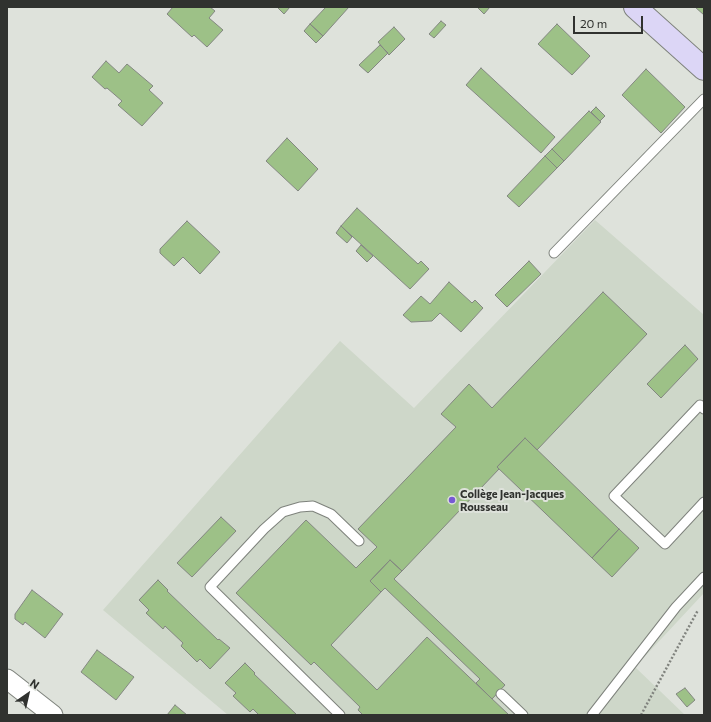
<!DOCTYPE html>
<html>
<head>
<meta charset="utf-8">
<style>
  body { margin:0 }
  #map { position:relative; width:711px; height:722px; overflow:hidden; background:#dee2db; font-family:Commissioner,sans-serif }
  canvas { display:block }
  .frame { position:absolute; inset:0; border:8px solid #30322f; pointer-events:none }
  .north { position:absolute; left:8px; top:674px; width:40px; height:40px; -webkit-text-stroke:3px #dee2db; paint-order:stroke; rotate:34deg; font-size:11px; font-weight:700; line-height:16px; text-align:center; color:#30322f }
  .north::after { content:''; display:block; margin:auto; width:14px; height:18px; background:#30322f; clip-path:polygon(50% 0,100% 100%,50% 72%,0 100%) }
  .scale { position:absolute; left:573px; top:16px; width:70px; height:18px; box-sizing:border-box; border:2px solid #30322f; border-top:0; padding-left:5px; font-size:12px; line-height:14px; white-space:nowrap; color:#30322f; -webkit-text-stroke:3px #dee2db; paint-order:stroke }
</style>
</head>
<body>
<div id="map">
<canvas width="711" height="722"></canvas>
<div class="frame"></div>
<div class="north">N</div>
<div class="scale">20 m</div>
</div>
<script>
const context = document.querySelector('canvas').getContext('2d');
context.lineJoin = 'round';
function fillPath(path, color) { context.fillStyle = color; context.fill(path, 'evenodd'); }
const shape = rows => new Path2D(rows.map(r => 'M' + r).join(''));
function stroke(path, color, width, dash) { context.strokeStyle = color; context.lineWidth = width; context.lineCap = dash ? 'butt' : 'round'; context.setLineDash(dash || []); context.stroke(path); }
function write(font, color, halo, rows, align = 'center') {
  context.font = font + ' Commissioner,sans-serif'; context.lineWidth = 4; context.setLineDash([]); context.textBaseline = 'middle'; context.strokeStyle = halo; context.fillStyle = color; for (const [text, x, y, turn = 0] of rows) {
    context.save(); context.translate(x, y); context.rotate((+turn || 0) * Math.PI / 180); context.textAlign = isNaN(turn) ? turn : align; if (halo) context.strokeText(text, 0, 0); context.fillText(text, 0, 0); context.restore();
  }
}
fillPath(shape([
  [595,220,704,315,704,593,635,667,685,715,228,715,103,610,340,341,414,408]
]), '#ced7c9');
const building = shape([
  [173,7,210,7,215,11,209,18,223,30,207,47,194,35,192,37,167,14,173,7],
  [277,7,290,7,284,14,277,7],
  [326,7,349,7,323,36,310,24,326,7],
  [477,7,490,7,484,14,477,7],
  [695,7,704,7,704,15,695,7],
  [441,21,446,25,434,38,429,34,441,21],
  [310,24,323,36,316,43,304,31,310,24],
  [557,24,590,56,572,75,538,44,557,24],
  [394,27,405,39,389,55,378,42,394,27],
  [380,45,388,53,368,73,359,65,380,45],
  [106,61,119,73,127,64,153,86,149,90,163,103,142,126,118,105,122,101,107,88,105,89,92,77,106,61],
  [481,68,555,137,541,153,466,85,481,68],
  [646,69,685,107,661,133,622,95,646,69],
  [596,107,605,116,600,121,591,112,596,107],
  [589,111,601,122,564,161,552,149,589,111],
  [287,138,318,169,298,191,266,161,287,138],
  [552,149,564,161,557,168,545,156,552,149],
  [545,156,557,168,519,207,507,196,545,156],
  [357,208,418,264,421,261,429,269,410,289,341,226,357,208],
  [187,221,220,252,200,274,183,257,174,266,160,253,160,249,187,221],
  [341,226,352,237,347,243,336,233,341,226],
  [361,245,373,256,367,262,356,251,361,245],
  [529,261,541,274,507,307,495,295,529,261],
  [449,282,472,303,475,300,483,308,461,332,440,313,432,321,411,322,403,315,421,296,430,304,449,282],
  [603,292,647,334,537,450,525,438,497,467,499,469,402,571,390,560,370,581,381,592,331,645,377,690,427,637,509,715,363,715,358,710,360,707,314,662,311,665,236,593,306,520,356,568,377,547,358,529,456,427,441,414,469,384,492,408,603,292],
  [685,345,698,359,661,398,647,384,685,345],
  [525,438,619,529,592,558,497,467,525,438],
  [221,517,236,531,192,577,177,563,221,517],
  [619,529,639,548,612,577,592,558,619,529],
  [390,560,402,571,394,579,505,685,492,699,476,683,480,679,385,588,381,592,370,581,390,560],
  [158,580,168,590,167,591,218,640,219,639,230,648,210,669,200,659,197,662,181,646,183,643,165,626,163,629,146,613,149,610,139,600,158,580],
  [32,590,63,614,45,638,25,622,23,625,15,619,15,614,32,590],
  [97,650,134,677,116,700,81,672,97,650],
  [245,663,255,673,254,674,297,715,259,715,253,709,250,712,233,696,236,693,225,683,245,663],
  [685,688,695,700,687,707,676,694,685,688],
  [175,705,187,715,167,715,175,705]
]);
fillPath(building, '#9dc187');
stroke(building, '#838781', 1);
const lane = shape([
  [554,253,704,99],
  [704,409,700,405,614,496,665,544,704,502],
  [501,694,523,715],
  [340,715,210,587,264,529,283,512,300,507,313,506,331,514,359,541],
  [592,715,676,607,704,577]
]);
const street = shape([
  [7,679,53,715]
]);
const secondary = shape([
  [635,7,704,69]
]);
stroke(lane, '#7e827c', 11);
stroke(street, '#7e827c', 21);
stroke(secondary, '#7e827c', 24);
stroke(shape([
  [641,715,698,610]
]), '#80837e', 2.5, [2, 2]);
stroke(lane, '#fff', 9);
stroke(street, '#fff', 19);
stroke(secondary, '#dcd6f6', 22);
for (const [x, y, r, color] of [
  [452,500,4,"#7759d4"]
]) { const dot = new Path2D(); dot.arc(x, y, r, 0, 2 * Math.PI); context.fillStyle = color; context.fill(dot); stroke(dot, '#dee2db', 1.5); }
write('bold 11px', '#30322f', '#dee2db', [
  ["Collège Jean-Jacques",460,494],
  ["Rousseau",460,507]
], 'left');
</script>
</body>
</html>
